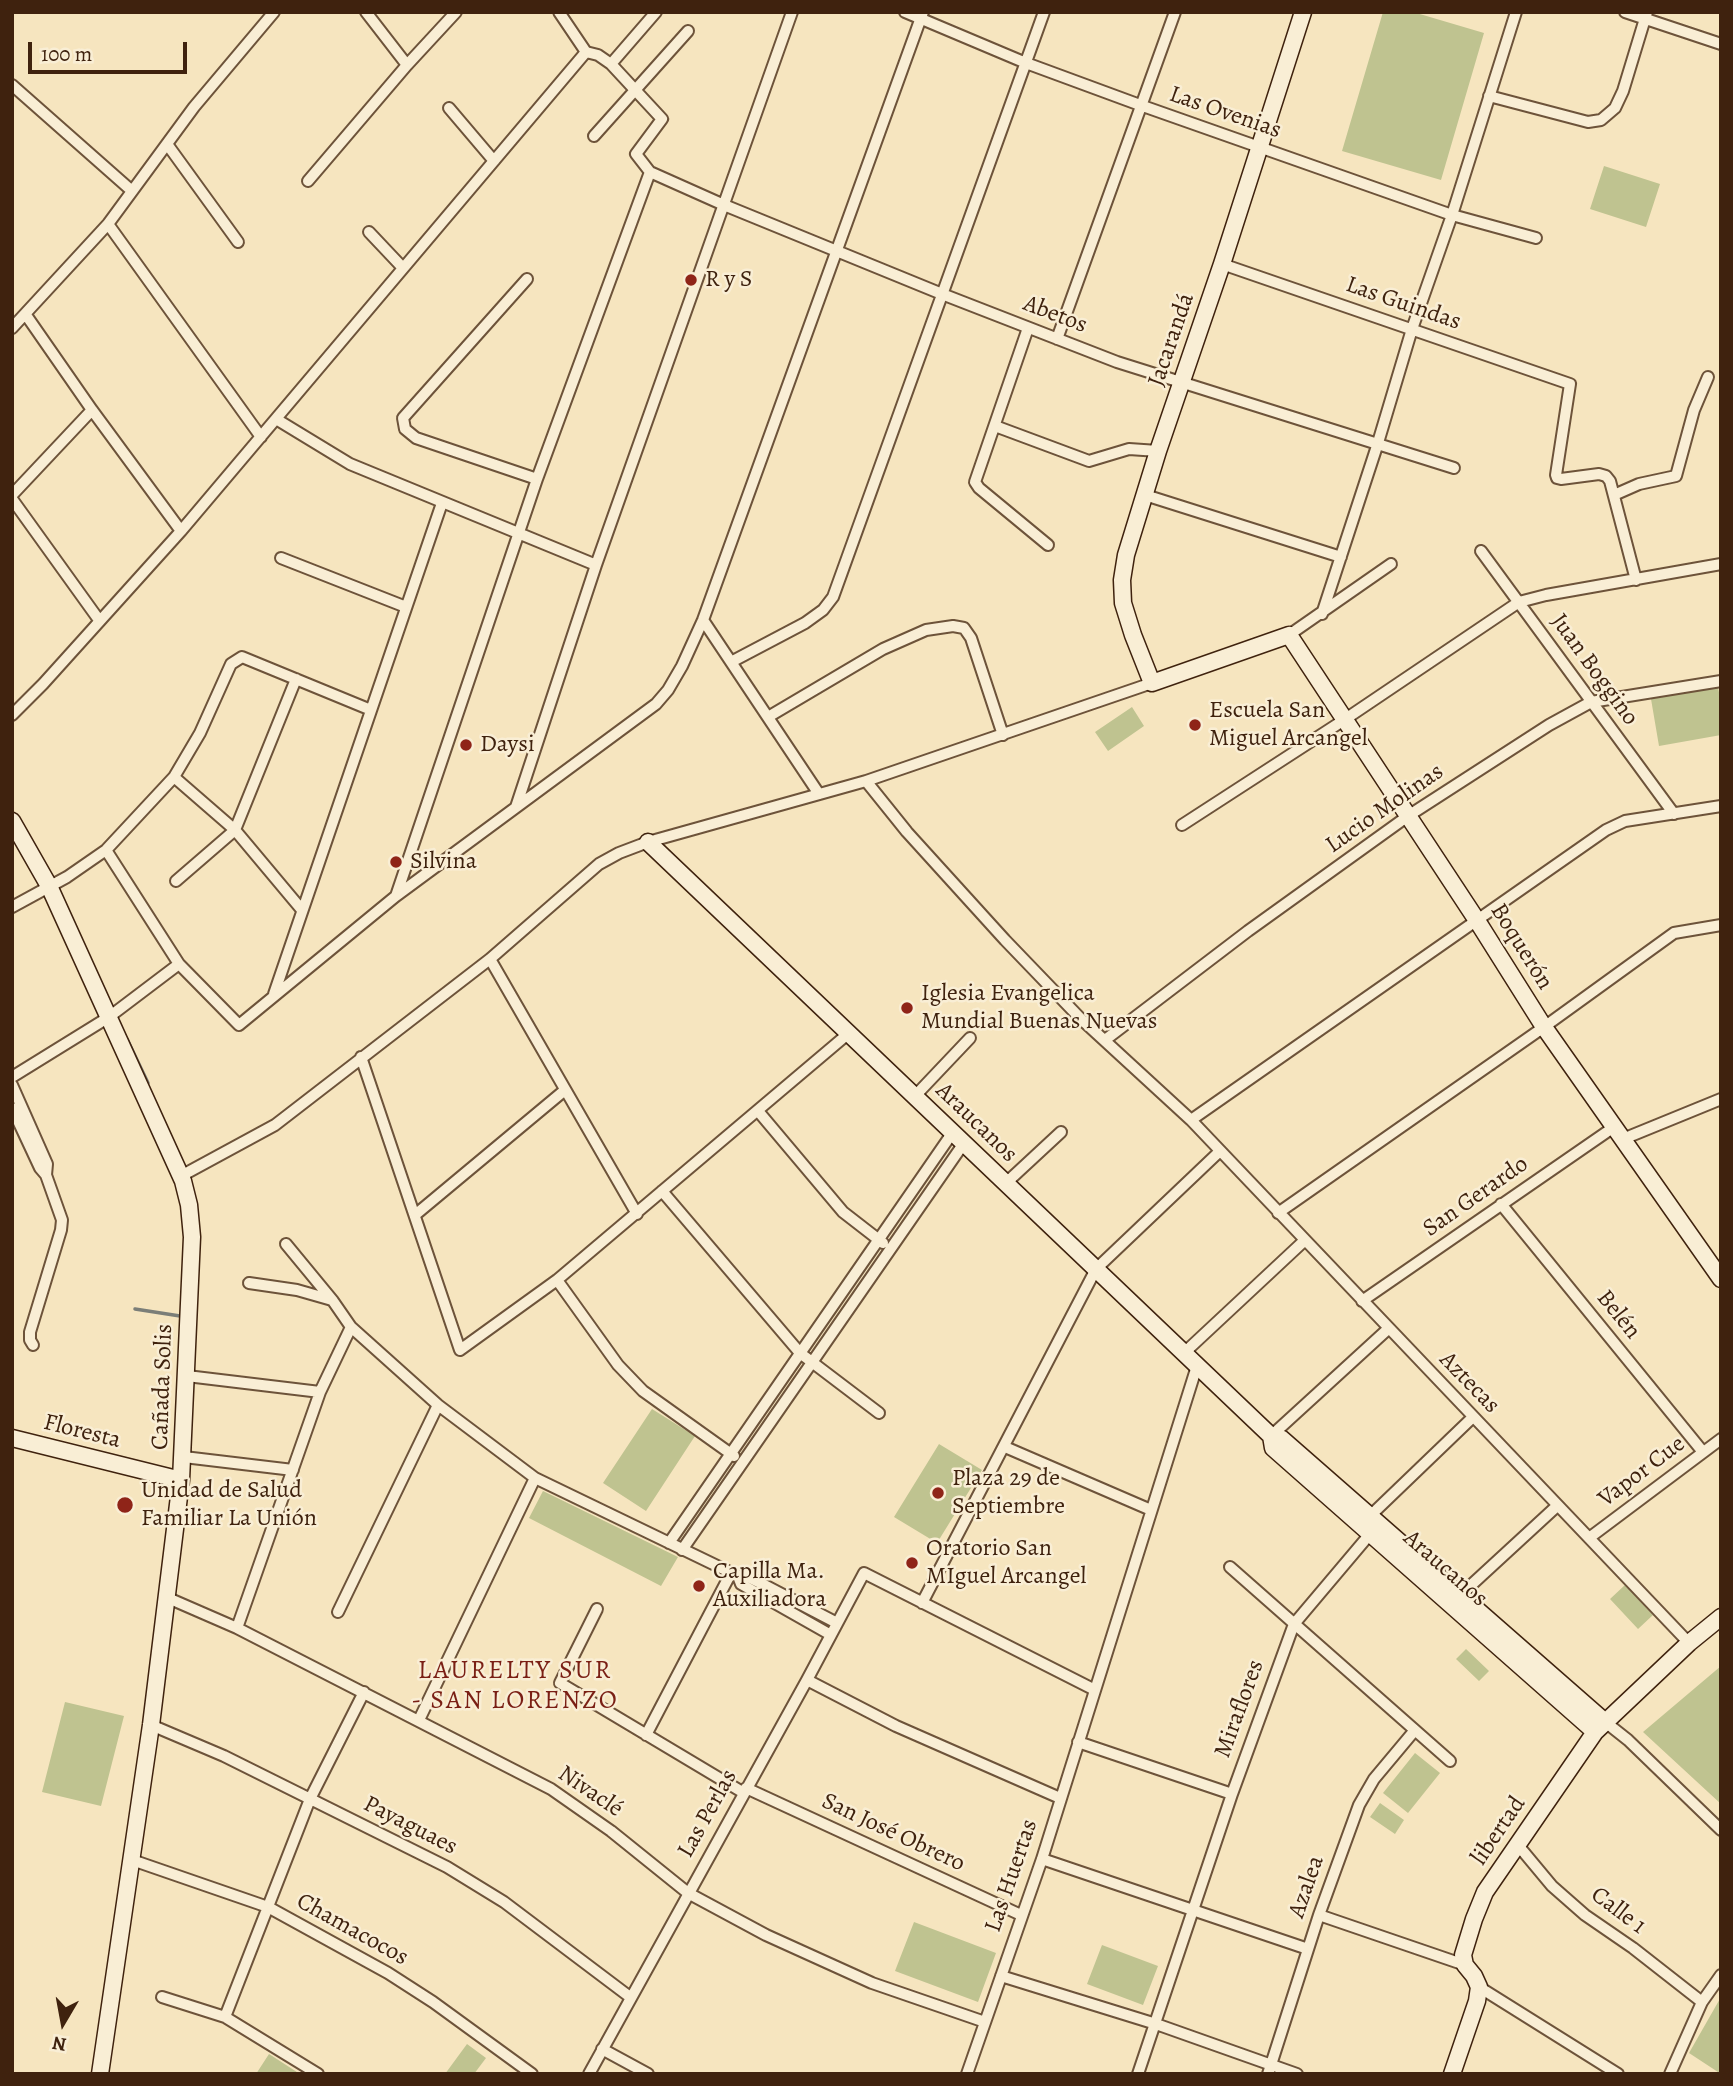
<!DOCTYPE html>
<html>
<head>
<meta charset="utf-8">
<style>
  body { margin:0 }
  #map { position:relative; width:1733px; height:2086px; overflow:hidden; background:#f6e5bf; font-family:Alegreya,serif }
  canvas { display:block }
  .frame { position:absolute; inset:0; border:14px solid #3f220e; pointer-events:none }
  .north { position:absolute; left:28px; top:1988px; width:70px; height:70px; -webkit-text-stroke:5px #f9eed5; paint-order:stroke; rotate:190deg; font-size:19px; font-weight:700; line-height:28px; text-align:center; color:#3f220e }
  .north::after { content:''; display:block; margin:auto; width:24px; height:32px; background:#3f220e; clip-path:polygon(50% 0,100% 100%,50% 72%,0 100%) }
  .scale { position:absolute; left:28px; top:42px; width:159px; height:32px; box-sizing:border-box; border:4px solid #3f220e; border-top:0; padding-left:9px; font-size:21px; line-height:24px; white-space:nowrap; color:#3f220e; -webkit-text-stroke:5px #f9eed5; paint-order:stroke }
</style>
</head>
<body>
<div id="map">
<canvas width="1733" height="2086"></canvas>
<div class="frame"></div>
<div class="north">N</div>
<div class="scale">100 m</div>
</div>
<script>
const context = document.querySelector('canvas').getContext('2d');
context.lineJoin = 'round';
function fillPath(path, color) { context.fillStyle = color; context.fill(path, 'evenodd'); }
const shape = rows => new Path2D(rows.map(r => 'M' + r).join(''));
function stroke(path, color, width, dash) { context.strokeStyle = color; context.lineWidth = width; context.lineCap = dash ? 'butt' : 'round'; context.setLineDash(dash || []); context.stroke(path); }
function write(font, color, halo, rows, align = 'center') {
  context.font = font + ' Alegreya,serif'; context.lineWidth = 5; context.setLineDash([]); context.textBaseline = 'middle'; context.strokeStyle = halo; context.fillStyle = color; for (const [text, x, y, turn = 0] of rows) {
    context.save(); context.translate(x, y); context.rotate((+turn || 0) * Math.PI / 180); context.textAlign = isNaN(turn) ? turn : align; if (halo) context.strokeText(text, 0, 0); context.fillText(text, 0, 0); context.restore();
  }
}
fillPath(shape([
  [1383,12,1413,12,1484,33,1441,180,1342,151],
  [1604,166,1660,184,1646,227,1590,209],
  [1718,687,1721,703,1721,735,1659,746,1651,699],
  [1132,707,1144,726,1108,751,1095,732],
  [652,1409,695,1436,646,1511,603,1483],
  [939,1444,982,1470,937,1543,894,1517],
  [543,1491,678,1557,661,1586,529,1518],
  [1625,1585,1653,1615,1638,1629,1610,1599],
  [1466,1649,1489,1671,1479,1681,1456,1659],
  [1721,1666,1721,1804,1643,1732],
  [65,1702,124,1716,101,1806,42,1792],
  [1415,1753,1440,1773,1408,1813,1383,1793],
  [1380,1803,1404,1820,1395,1834,1370,1817],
  [914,1922,996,1953,978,2002,895,1971],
  [1102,1945,1158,1966,1143,2005,1087,1984],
  [1721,1997,1721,2074,1689,2053],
  [467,2044,486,2058,474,2074,445,2074],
  [269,2054,300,2074,256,2074]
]), '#bfc390');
stroke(shape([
  [127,1039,148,1083],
  [135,1309,180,1316]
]), '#7b7e78', 3.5);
const street = shape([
  [366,12,407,65],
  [559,12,586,52,598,55,611,64,662,119,636,154,650,172,724,205,942,294,1117,362,1454,468],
  [905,12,1026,63,1140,105,1452,215,1536,238],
  [1625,12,1721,44],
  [611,64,656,12],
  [12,85,132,191],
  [1489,96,1588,122,1601,120,1615,108,1623,91,1647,12],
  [449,108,494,161],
  [594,136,688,31],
  [167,144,238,242],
  [308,181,407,65,456,12],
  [108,224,261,437],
  [369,232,403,268],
  [1222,264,1570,384,1556,475,1557,478,1561,479,1599,474,1606,476,1610,481,1636,580],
  [527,279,403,418,405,429,416,438,537,479],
  [26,315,92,410,181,531],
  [12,328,108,224,194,107,274,12],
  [1028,328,975,482,979,488,1048,545],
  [1057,339,1175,12],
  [276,419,350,464,596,565],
  [995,426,1089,461,1129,449,1158,451],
  [12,495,92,410],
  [1145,495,1341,557],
  [1614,495,1639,484,1676,476,1694,410,1708,377],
  [12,499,99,620],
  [1481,551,1674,814],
  [281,558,406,607],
  [1322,614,1377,446,1412,329,1452,215,1516,12],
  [703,620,819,794],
  [1289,635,1391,564],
  [731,662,805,623,823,610,833,597,1044,12],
  [12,715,43,684,181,531,586,52],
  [768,717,883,649,926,630,953,626,964,628,971,638,1003,735],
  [174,777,235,830,302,910],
  [866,781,907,832,1005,940,1080,1018,1191,1120,1689,1643],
  [516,807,596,565,792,12],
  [1182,825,1344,720,1519,602,1546,595,1721,564],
  [106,850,179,964,239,1025,396,896,656,704,668,690,682,666,703,620,923,12],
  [176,881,235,830,296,679],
  [396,896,537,479,650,172],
  [12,907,67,877,106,850,174,777,200,733,231,664,242,657,371,710],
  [490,959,637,1214],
  [274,994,442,503],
  [1105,1040,1248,931,1408,816,1549,725,1591,702,1721,681],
  [361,1057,460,1350,557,1280,849,1033],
  [12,1077,109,1017,179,964],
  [12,1085,47,1164,46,1175],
  [915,1096,970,1038],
  [12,1108,40,1168,46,1175,62,1220,61,1230,30,1332,30,1340,33,1345],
  [758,1111,843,1212,883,1243],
  [1191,1120,1606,830,1625,821,1721,806],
  [1623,1139,1721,1099],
  [181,1176,275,1125,490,959,599,864,619,853,648,842,866,781,1152,683],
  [1006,1183,1061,1132],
  [662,1191,800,1353,879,1413],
  [1501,1204,1703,1452],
  [1278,1213,1544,1027,1674,933,1721,925],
  [415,1215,565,1090],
  [286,1244,333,1301,351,1327,438,1405,535,1478,738,1576,745,1575,837,1623],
  [557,1280,618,1365,643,1391,734,1456],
  [249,1283,297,1290,332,1300],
  [1362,1301,1614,1127],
  [1184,1353,1304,1241],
  [187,1376,320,1392],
  [1271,1436,1388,1329],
  [1005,1447,1151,1510],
  [184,1457,293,1470],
  [1589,1538,1721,1439],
  [669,1543,953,1132],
  [682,1550,964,1143],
  [1230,1567,1450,1761],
  [738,1576,741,1584,831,1635],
  [168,1598,237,1628,551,1789,611,1831,688,1893,766,1935,872,1983,985,2022],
  [1456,1599,1557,1506],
  [922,1603,1096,1269,1219,1152],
  [597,1609,560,1683,744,1793],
  [338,1612,438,1405],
  [237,1628,320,1392,351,1327],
  [807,1680,896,1726,1060,1798],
  [419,1720,535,1478],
  [1604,1721,1628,1740,1721,1830],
  [151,1725,224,1756,447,1867,504,1902,630,1997],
  [646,1735,731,1573],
  [1078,1742,1232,1794],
  [746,1788,1021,1915],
  [1517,1844,1552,1886,1585,1915,1633,1948,1702,2002],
  [1042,1859,1308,1949],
  [132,1860,268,1907,388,1973,433,2002,532,2074],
  [1319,1915,1465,1965],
  [1001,1976,1156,2024,1297,2074],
  [1479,1987,1618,2074],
  [162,1997,225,2017,318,2074],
  [225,2017,310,1799,364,1692],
  [602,2049,648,2074],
  [589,2074,807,1680,864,1573,1095,1690],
  [967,2074,1042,1859,1197,1366],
  [1138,2074,1232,1794,1294,1624,1370,1534,1370,1516,1473,1417],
  [1268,2074,1319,1915,1359,1805,1374,1779,1415,1730],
  [1670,2074,1702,2002,1721,1975]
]);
const secondary = shape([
  [1303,12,1222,264,1158,451,1126,555,1122,580,1123,603,1133,635,1152,683,1289,635,1476,919,1544,1027,1721,1279],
  [12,821,49,886,183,1181,189,1205,192,1237,181,1480,151,1725,100,2074],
  [648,842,1271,1436,1273,1448,1595,1732],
  [12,1438,181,1480],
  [1272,1438,1278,1437,1282,1439,1604,1721],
  [1452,2074,1477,2001,1479,1987,1474,1976,1465,1965,1463,1955,1474,1919,1485,1892,1595,1732,1689,1643,1721,1617]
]);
stroke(street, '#6d533a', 14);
stroke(secondary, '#3f220e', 19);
stroke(street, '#f9eed5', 10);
stroke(secondary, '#f9eed5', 16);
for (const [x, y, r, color] of [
  [691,280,7,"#8f2418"],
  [1195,725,7,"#8f2418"],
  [466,745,7,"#8f2418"],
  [396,862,7,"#8f2418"],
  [907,1008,7,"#8f2418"],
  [938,1493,7,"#8f2418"],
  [125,1505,9,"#8f2418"],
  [912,1563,7,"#8f2418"],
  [699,1586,7,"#8f2418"]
]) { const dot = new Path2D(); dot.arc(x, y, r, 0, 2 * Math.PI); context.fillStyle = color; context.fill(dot); stroke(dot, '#f9eed5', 2.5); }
write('24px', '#3f220e', '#f9eed5', [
  ["Las Ovenias",1225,113,19],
  ["Las Guindas",1403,304,19],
  ["Abetos",1055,315,21],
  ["Jacarandá",1172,340,-71],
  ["Juan Boggino",1594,670,54],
  ["Lucio Molinas",1385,809,-35],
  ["Boquerón",1521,947,58],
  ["Araucanos",976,1123,44],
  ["San Gerardo",1476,1197,-35],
  ["Belén",1618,1315,51],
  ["Aztecas",1469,1383,46],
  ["Cañada Solis",163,1387,-88],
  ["Floresta",82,1432,14],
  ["Vapor Cue",1642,1472,-37],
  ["Araucanos",1445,1569,41],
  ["Miraflores",1240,1709,-70],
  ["Nivaclé",590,1792,34],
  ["Las Perlas",708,1814,-61],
  ["Payaguaes",410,1826,27],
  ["libertad",1499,1831,-56],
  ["San José Obrero",893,1833,25],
  ["Las Huertas",1012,1876,-71],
  ["Azalea",1307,1887,-71],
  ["Calle 1",1618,1911,37],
  ["Chamacocos",352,1930,29]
]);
write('24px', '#3f220e', '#f9eed5', [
  ["R y S",705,280],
  ["Escuela San",1209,711],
  ["Miguel Arcangel",1209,739],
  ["Daysi",480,745],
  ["Silvina",410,862],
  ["Iglesia Evangelica",921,994],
  ["Mundial Buenas Nuevas",921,1022],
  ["Plaza 29 de",952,1479],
  ["Septiembre",952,1507],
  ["Unidad de Salud",141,1491],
  ["Familiar La Unión",141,1519],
  ["Oratorio San",926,1549],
  ["MIguel Arcangel",926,1577],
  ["Capilla Ma.",713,1572],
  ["Auxiliadora",713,1600]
], 'left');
context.letterSpacing = '2px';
write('26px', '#7a1f14', '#f9eed5', [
  ["LAURELTY SUR",515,1672],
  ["- SAN LORENZO",515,1702]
]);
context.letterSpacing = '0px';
</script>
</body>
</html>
